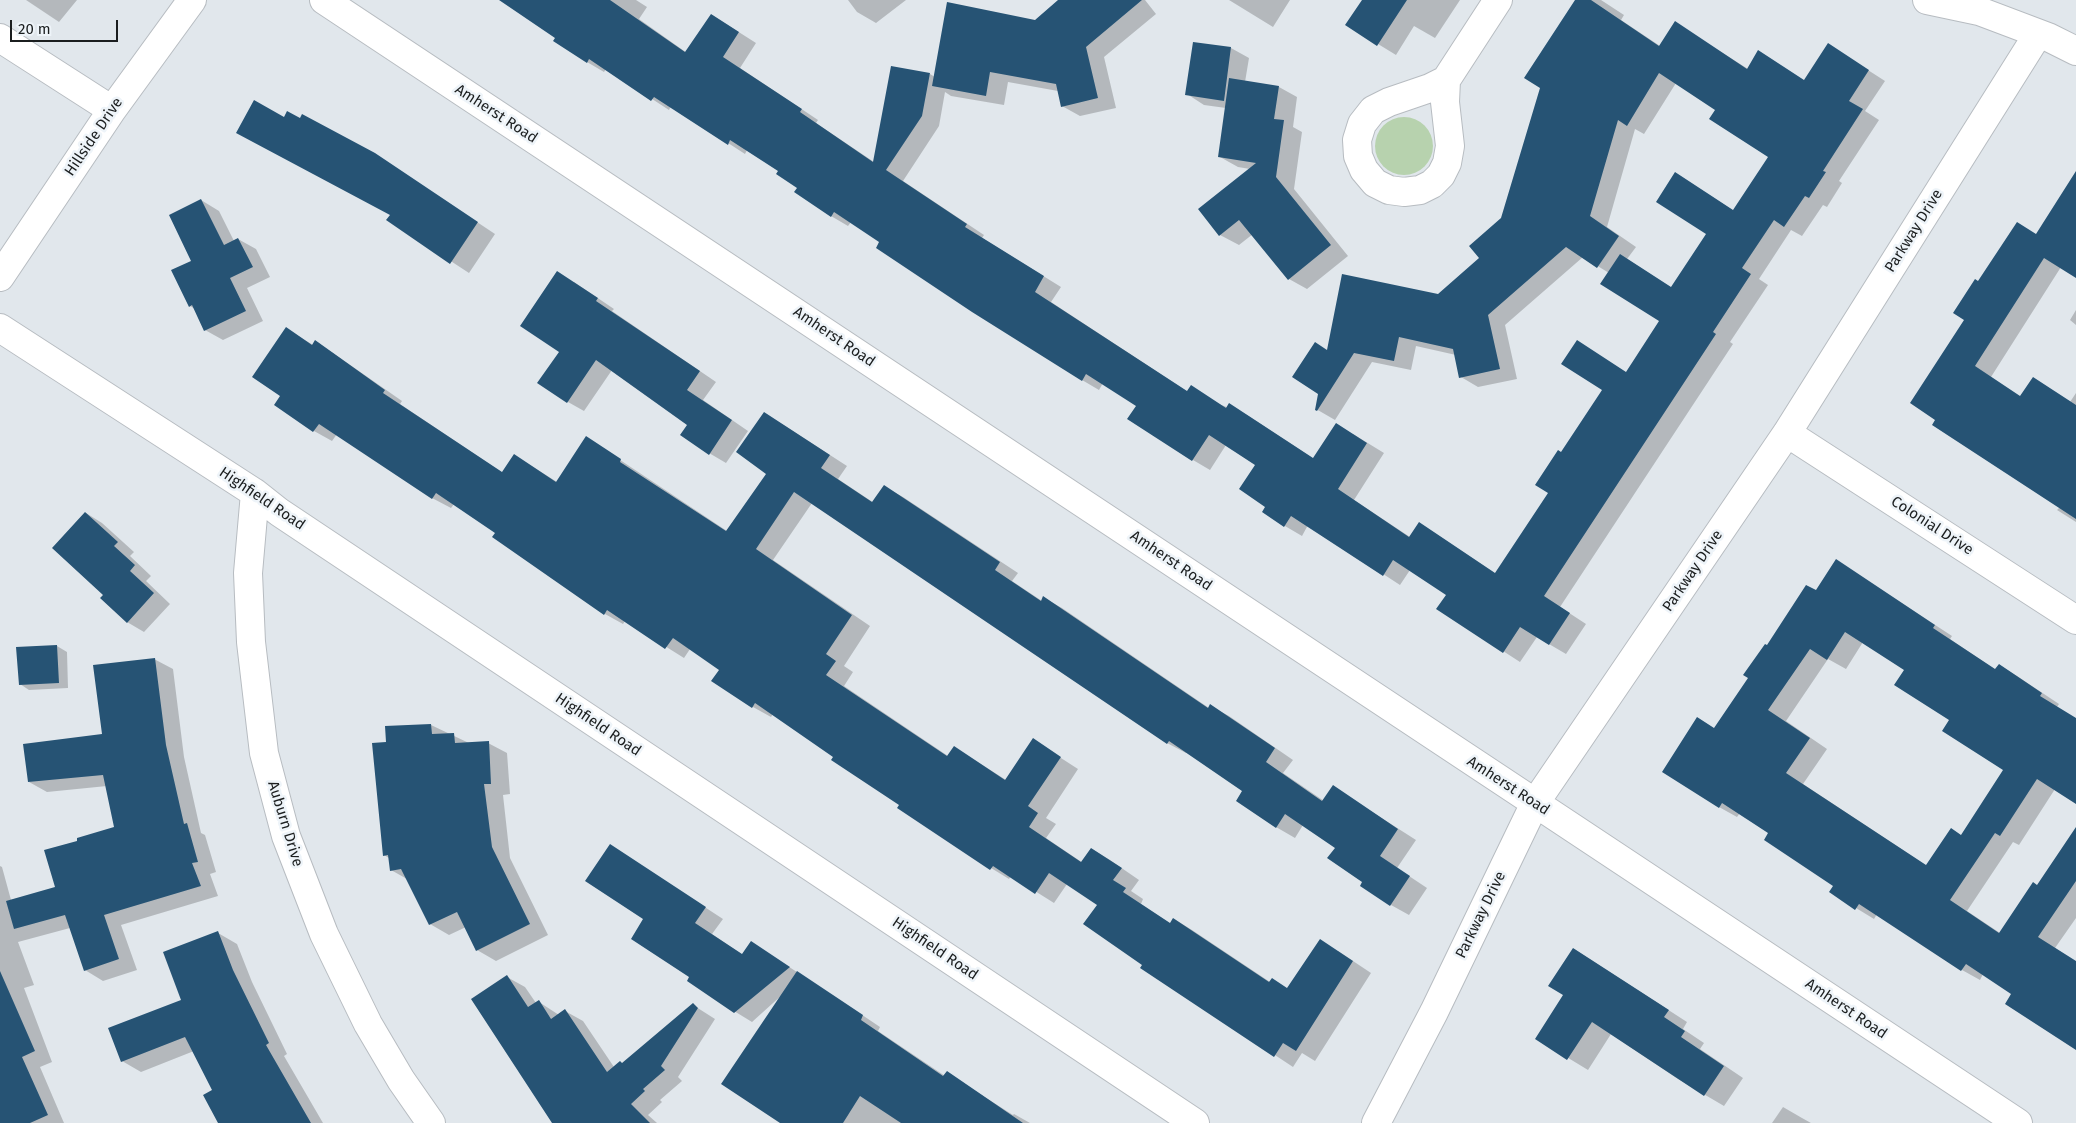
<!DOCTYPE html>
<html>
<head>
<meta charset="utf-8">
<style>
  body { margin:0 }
  #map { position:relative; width:2076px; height:1123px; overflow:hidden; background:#e1e7ec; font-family:"Fira Sans",sans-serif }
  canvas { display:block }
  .scale { position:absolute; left:10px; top:20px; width:108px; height:22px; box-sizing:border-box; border:2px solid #1b1e1f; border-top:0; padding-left:6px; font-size:15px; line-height:18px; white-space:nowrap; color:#1b1e1f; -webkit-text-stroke:4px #eef4f9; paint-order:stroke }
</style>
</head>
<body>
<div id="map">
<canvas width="2076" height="1123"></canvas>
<div class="scale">20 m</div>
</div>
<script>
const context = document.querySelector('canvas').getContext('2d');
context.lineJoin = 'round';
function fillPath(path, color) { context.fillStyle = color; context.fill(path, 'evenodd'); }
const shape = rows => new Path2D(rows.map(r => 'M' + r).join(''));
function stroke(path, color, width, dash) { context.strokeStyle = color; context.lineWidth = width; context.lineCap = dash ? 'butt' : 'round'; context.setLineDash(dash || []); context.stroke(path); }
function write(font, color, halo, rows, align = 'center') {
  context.font = font + ' "Fira Sans",sans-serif'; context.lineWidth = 5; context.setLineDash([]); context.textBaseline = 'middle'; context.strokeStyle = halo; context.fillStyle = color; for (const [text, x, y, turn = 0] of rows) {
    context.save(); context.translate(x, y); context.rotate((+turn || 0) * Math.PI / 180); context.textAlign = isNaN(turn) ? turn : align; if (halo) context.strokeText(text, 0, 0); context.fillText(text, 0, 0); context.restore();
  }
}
fillPath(shape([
  '1375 146a29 29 0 1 1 58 0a29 29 0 1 1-58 0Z'
]), '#b7d2ae');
fillPath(shape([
  [26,0,77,0,59,22],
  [537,0,636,0,647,7,639,19,687,53,712,15,756,43,740,68,818,120,816,123,874,162,930,74,935,77,1035,21,1060,0,1145,0,1156,14,1104,57,1116,108,1080,116,1062,106,1058,91,1008,82,1004,105,951,96,945,92,939,126,903,181,984,235,982,238,1061,287,1051,302,1188,392,1247,415,1314,459,1353,434,1384,453,1354,500,1410,537,1436,534,1496,574,1550,493,1562,453,1603,390,1578,342,1627,373,1661,321,1609,273,1583,257,1505,325,1517,379,1478,387,1461,377,1456,355,1416,346,1411,370,1372,362,1335,420,1316,409,1328,351,1439,295,1481,258,1502,219,1577,0,1601,0,1624,15,1621,20,1660,46,1675,23,1748,69,1805,81,1829,45,1885,81,1865,111,1879,120,1839,181,1842,183,1827,207,1823,205,1802,236,1791,230,1759,279,1768,285,1730,342,1733,344,1560,607,1586,624,1566,654,1537,637,1520,662,1438,609,1447,594,1410,570,1400,585,1308,525,1302,536,1285,526,1267,507,1256,464,1226,445,1210,470,1193,460,1129,419,1137,405,1103,383,1099,390,1082,380,851,222,848,226,831,216,779,171,747,150,745,154,671,106,669,110,606,69,604,72,587,62,557,37],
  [1676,83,1717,110,1770,157,1734,211,1692,184,1707,234,1672,288,1627,259,1636,247,1607,227,1635,129,1644,134],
  [848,0,906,0,876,23,857,12],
  [1229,0,1290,0,1273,27],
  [1364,0,1460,0,1435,38,1414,26,1396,55,1347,25],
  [1194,43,1231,48,1249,58,1245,82,1279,87,1297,97,1293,127,1302,132,1294,189,1348,256,1307,289,1289,279,1253,234,1239,245,1220,235,1250,169,1238,167,1220,157,1226,108,1204,105,1187,94],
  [285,118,375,154,495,234,469,273,388,220,391,215],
  [2076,193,2076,277,2061,267,1991,377,2021,397,2070,402,2076,393,2076,522,2057,510,2060,507,1937,419,1966,320,1979,283,2037,235],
  [201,200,219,211,234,241,238,239,256,249,270,277,247,288,263,321,223,340,205,330,195,309,190,306,193,261],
  [574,282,614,309,612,311,716,382,703,400,748,431,726,463,709,453,688,424,612,370,584,411,568,402,561,351],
  [2076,310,2076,325,2070,320],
  [287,329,313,345,315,342,333,353,402,401,400,404,503,473,514,455,557,482,587,438,727,531,768,473,782,424,847,466,838,479,874,503,885,487,903,497,1018,573,1012,581,1042,601,1044,598,1062,608,1209,708,1210,706,1229,716,1293,760,1283,773,1324,801,1333,787,1416,840,1397,868,1427,888,1409,915,1391,905,1361,885,1364,881,1336,847,1303,825,1295,838,1276,827,1244,790,1187,752,1186,753,1167,743,812,503,773,560,870,626,844,666,853,672,844,686,948,756,954,747,1006,780,1033,740,1078,769,1046,818,1056,824,1046,838,1083,863,1092,849,1110,860,1139,880,1131,891,1143,899,1141,904,1171,924,1174,919,1192,930,1270,982,1288,989,1338,951,1371,973,1315,1061,1302,1053,1293,1067,1142,967,1144,964,1098,905,1067,884,1054,903,1011,876,1009,879,991,868,773,714,771,717,753,707,720,670,690,649,684,658,625,621,623,624,605,614,497,532,454,504,451,508,432,498,337,434,332,441,314,431,282,396],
  [86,513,102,523,134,552,130,556,151,576,146,581,170,604,144,632,127,622,104,595],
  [1836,560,1952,636,1950,639,1996,670,1999,665,2017,676,2059,704,2057,707,2076,719,2076,803,2055,789,2019,845,2013,842,1967,911,2000,933,2038,887,2076,829,2076,918,2055,948,2076,962,2076,1049,2013,994,1983,974,1980,980,1962,970,1877,914,1874,919,1856,908,1835,886,1770,833,1740,813,1737,817,1719,807,1698,718,1715,729,1750,678,1768,647,1816,592],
  [1863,642,1906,670,1951,720,2004,770,1962,836,1927,866,1803,784,1827,749,1786,721,1828,659,1846,669],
  [57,646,67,652,68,688,29,690,20,684],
  [154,659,173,669,184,757,201,833,205,835,216,872,210,874,218,896,121,925,137,970,103,981,85,970,70,928,18,942,34,985,24,988,52,1062,40,1067,64,1123,0,1123,0,866,2,867,11,900,56,888,79,842,116,827,107,786,47,792,29,782,103,735],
  [431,725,471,744,488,743,507,753,510,794,503,795,510,858,548,935,496,961,477,950,466,927,449,935,430,924,407,879,391,870,389,858,384,855,387,743],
  [611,846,723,919,712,934,743,955,751,942,803,976,752,1022,734,1011,691,977,645,919],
  [218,933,237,944,252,982,287,1054,284,1056,323,1123,220,1123,214,1090,194,1051,141,1072,122,1061,182,1001],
  [1574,949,1687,1022,1683,1029,1704,1043,1700,1049,1743,1078,1724,1106,1678,1079,1611,1034,1588,1070,1537,1039,1565,995],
  [507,977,525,987,536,1003,539,1002,559,1015,565,1011,583,1021,614,1067,623,1064,693,1005,715,1019,678,1077,682,1081,660,1100,662,1102,648,1115,657,1123,554,1123],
  [831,994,880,1027,878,1031,945,1076,947,1073,1013,1115,1014,1114,1030,1123,783,1123],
  [1783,1107,1802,1118,1811,1123,1772,1123]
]), '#0003');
fillPath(shape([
  [499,0,610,0,685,52,711,14,739,32,723,57,802,109,800,112,873,162,891,66,930,73,922,116,886,170,967,224,965,227,1044,276,1035,292,1187,391,1191,385,1226,408,1229,403,1313,458,1336,423,1367,443,1338,489,1409,537,1419,522,1495,573,1548,493,1535,485,1558,450,1561,452,1602,390,1561,364,1577,340,1626,372,1659,321,1600,284,1620,254,1671,287,1706,234,1656,202,1675,172,1733,210,1768,157,1709,119,1715,110,1659,73,1627,126,1618,120,1590,216,1619,236,1597,268,1566,247,1488,315,1500,369,1459,378,1453,349,1399,337,1394,361,1354,353,1317,411,1315,410,1318,394,1292,377,1315,342,1327,350,1342,274,1438,294,1479,258,1469,246,1501,218,1540,88,1524,78,1575,0,1591,0,1659,46,1675,21,1747,69,1758,50,1804,80,1828,43,1869,70,1849,101,1863,109,1823,171,1826,172,1809,198,1805,196,1784,227,1774,220,1742,268,1751,274,1713,332,1716,334,1544,596,1570,613,1549,645,1520,627,1503,653,1436,609,1446,595,1393,560,1383,576,1291,516,1284,527,1262,512,1265,507,1239,489,1255,465,1209,435,1192,461,1127,419,1136,406,1086,374,1082,381,972,312,876,248,879,242,834,212,831,217,794,192,797,188,776,174,778,171,730,140,728,145,654,97,651,101,589,59,587,63,553,41,555,38],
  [1058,0,1142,0,1086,47,1098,98,1061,107,1056,84,990,72,986,96,932,86,947,2,1035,20],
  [1362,0,1407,0,1377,46,1345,25],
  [1193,42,1231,47,1224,101,1185,95],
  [1229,78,1279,86,1274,119,1284,120,1276,177,1331,245,1288,280,1239,220,1219,236,1198,209,1256,163,1218,157],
  [254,100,284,117,287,111,300,118,302,114,375,153,478,222,450,264,386,220,390,215,236,133],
  [2076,171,2076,278,2044,258,1975,366,2020,396,2033,377,2076,405,2076,519,1932,425,1935,420,1910,403,1964,320,1953,313,1975,279,1978,281,2017,222,2036,234],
  [201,199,224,245,238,238,253,267,230,278,246,311,204,331,192,305,189,307,171,270,191,261,169,215],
  [557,271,598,298,596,301,700,371,687,390,732,420,709,455,680,435,687,425,596,360,567,403,537,383,559,352,520,326],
  [286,327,312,345,315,340,385,390,383,393,502,472,514,454,556,482,586,436,621,459,620,462,726,531,766,474,736,452,764,412,830,455,821,468,872,502,884,485,1000,562,995,570,1041,601,1043,596,1208,708,1210,704,1275,748,1266,762,1322,801,1333,785,1398,829,1380,856,1410,876,1390,906,1360,886,1362,882,1327,858,1335,848,1285,814,1276,828,1236,801,1242,791,1169,741,1167,744,794,492,756,549,852,615,826,654,836,661,826,675,947,756,954,746,1005,780,1033,738,1061,757,1028,806,1038,813,1029,827,1081,862,1091,848,1122,868,1113,880,1126,888,1123,892,1170,923,1173,918,1269,982,1272,978,1287,988,1320,939,1353,961,1296,1051,1283,1043,1274,1057,1140,968,1142,965,1083,924,1097,905,1049,873,1035,894,993,866,990,870,897,808,899,805,831,760,833,757,755,703,752,708,711,681,719,670,673,638,665,649,607,610,604,615,492,537,495,533,436,493,432,499,319,424,313,432,274,405,280,396,252,377],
  [85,512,118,542,114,546,135,565,130,571,154,593,127,623,100,598,103,595,52,548],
  [1836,559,1935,625,1933,628,1995,669,1999,664,2042,693,2040,696,2076,718,2076,804,2037,779,2000,836,1995,833,1950,900,1999,933,2033,882,2037,885,2076,827,2076,881,2038,937,2076,961,2076,1050,2005,1004,2011,994,1966,964,1961,971,1859,904,1855,910,1829,892,1833,886,1764,840,1768,833,1722,803,1719,808,1662,772,1697,717,1714,728,1748,678,1743,675,1765,644,1767,645,1806,585,1816,590],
  [1845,632,1904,670,1894,685,1949,720,1942,731,2003,770,1961,835,1951,828,1926,865,1786,773,1810,738,1768,710,1810,649,1827,660],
  [57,645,59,683,19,685,16,647],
  [155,658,166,745,184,824,187,823,198,862,192,863,201,886,104,915,119,959,84,971,65,915,14,929,6,901,55,887,44,850,77,841,77,838,114,827,103,775,28,782,23,744,102,734,93,665],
  [431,724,432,734,454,733,455,743,489,741,491,784,484,784,492,847,530,924,476,951,457,912,429,925,401,869,390,871,388,855,383,856,372,743,386,742,385,726],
  [610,844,706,907,695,923,742,954,751,941,790,967,734,1013,687,981,689,977,631,939,643,919,585,881],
  [218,931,233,970,269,1043,266,1045,311,1123,218,1123,203,1095,212,1090,185,1037,121,1062,108,1028,181,1000,163,952],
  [1573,948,1669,1010,1664,1017,1685,1031,1681,1037,1724,1066,1704,1096,1592,1022,1567,1060,1535,1039,1563,995,1548,986],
  [0,971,35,1051,22,1057,48,1115,30,1123,0,1123],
  [797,971,863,1015,861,1020,943,1076,947,1071,1023,1123,901,1123,860,1096,843,1123,780,1123,721,1084],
  [507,975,528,1007,539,1000,551,1019,565,1009,607,1072,620,1061,622,1063,693,1003,698,1008,661,1066,665,1070,643,1089,645,1091,631,1104,650,1123,552,1123,471,999]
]), '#265374');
const minor = shape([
  [324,0,2018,1123],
  [1927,0,1979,11,2048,37,2076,51],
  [0,38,112,110],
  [1446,80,1445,102,1450,146,1447,163,1441,175,1432,184,1420,190,1404,192,1389,190,1375,183,1364,170,1358,156,1357,140,1362,124,1373,110,1389,102,1430,88,1446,80,1498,0],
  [0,277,112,110,192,0],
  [0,328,255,493,279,512,1195,1123],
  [1787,433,2076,620],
  [255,493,248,573,251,642,264,753,286,836,324,934,368,1024,401,1080,431,1123],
  [1376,1123,1434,1012,1535,803,1787,433,2038,34]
]);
stroke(minor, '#b7bcc1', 30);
stroke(minor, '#fff', 28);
write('15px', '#1b1e1f', '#eef4f9', [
  ["Amherst Road",496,114,33],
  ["Hillside Drive",94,137,-56],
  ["Parkway Drive",1914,231,-58],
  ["Amherst Road",834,337,34],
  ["Highfield Road",262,499,34],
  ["Colonial Drive",1932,526,33],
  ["Amherst Road",1171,561,34],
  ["Parkway Drive",1693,571,-56],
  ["Highfield Road",598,725,34],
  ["Amherst Road",1508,786,33],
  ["Auburn Drive",285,824,73],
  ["Parkway Drive",1481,915,-64],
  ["Highfield Road",935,949,34],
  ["Amherst Road",1846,1009,34]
]);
</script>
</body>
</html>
